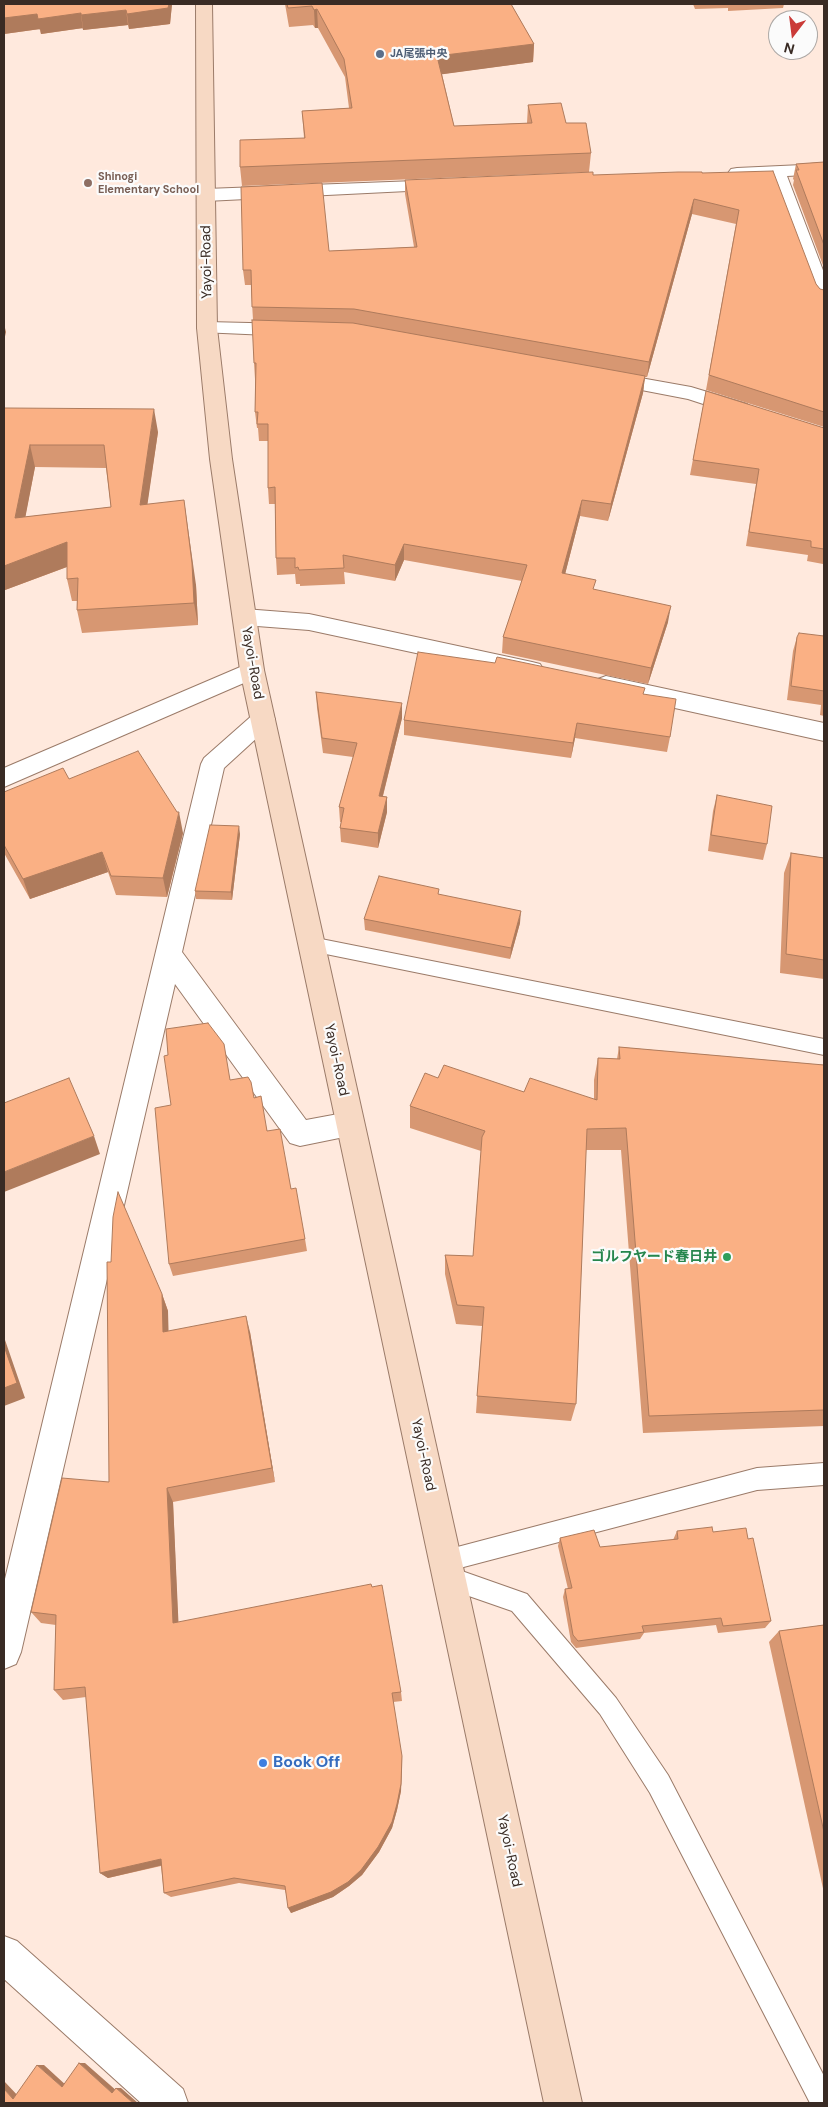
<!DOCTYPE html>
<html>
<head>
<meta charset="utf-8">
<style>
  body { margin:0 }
  #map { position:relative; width:828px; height:2107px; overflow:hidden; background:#ffe9dd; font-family:"DM Sans",sans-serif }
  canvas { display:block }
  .frame { position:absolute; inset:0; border:5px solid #392b24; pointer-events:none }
  .north { position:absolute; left:768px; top:10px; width:50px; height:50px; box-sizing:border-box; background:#fbfbfb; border:1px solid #ada8a5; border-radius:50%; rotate:195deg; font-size:14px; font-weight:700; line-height:20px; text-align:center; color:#392b24 }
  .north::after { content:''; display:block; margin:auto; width:18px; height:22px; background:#ca3b38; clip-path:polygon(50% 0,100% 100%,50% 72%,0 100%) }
</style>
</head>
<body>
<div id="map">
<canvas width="828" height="2107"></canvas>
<div class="frame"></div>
<div class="north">N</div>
</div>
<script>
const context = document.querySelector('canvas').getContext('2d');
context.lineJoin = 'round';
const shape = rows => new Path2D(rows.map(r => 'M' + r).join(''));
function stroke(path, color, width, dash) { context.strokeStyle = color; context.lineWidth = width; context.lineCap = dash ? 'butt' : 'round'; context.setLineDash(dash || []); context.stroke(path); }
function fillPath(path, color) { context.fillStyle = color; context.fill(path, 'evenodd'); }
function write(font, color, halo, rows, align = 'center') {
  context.font = font + ' "DM Sans","Noto Sans JP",sans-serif'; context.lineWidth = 4.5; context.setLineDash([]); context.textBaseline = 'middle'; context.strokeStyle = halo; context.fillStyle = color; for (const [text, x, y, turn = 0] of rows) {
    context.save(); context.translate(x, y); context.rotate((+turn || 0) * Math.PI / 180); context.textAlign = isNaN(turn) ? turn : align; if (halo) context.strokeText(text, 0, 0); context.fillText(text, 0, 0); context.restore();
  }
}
const lane = shape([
  [311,937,824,1039,824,1055,311,951,305,949,302,944,305,939,311,937],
  [824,1463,824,1485,757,1490,456,1569,527,1594,616,1698,668,1775,824,2076,824,2103,810,2103,650,1793,600,1714,512,1611,443,1587,440,1579,443,1571,438,1569,435,1561,438,1553,446,1550,757,1468,824,1463]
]);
const street = shape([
  [824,164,824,174,787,176,824,273,824,304,817,302,814,298,769,177,737,178,731,177,728,173,731,169,737,168,824,164],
  [442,180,448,181,451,185,448,189,206,201,200,199,197,195,200,191,206,189,442,180],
  [207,322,291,324,298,326,301,330,298,334,291,336,200,332,197,328,200,324,207,322],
  [607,372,691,387,747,404,750,409,747,414,740,416,688,399,600,382,597,378,600,374,607,372],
  [244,609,309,614,532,662,540,664,544,670,540,676,532,678,309,630,244,625,236,623,233,617,236,611,244,609],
  [252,662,260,664,264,670,260,676,4,787,4,768,252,662],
  [606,676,824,723,824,741,598,691,594,685,598,679,606,676],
  [263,710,271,713,275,719,271,725,224,768,182,952,306,1120,349,1112,359,1115,363,1124,359,1133,349,1136,300,1146,290,1143,175,984,21,1652,16,1664,4,1669,4,1583,201,764,204,758,255,713,263,710],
  [4,1936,17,1941,183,2089,188,2103,141,2103,4,1979,4,1936]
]);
const secondary = shape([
  [196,4,212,4,217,328,232,459,264,670,582,2103,544,2103,240,670,210,459,197,328,196,4]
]);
stroke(lane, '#9b7b69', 2);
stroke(street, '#9b7b69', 2);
stroke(secondary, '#9b7b69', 2);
fillPath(lane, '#fff');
fillPath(street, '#fff');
fillPath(secondary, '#f7d9c4');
fillPath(shape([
  [4,4,172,4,170,24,129,29,128,25,83,30,83,28,41,34,40,29,4,34],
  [285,4,511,4,534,44,533,62,442,74,454,126,527,123,528,105,566,123,591,153,589,172,242,186,240,167,304,138,302,111,349,108,345,77,318,28,315,28,313,25,289,27],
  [693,4,784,4,783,8,728,11,728,8,695,9],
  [824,162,824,268,793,185,794,180,793,179,796,164],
  [702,173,816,284,820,289,824,290,824,427,706,390,736,224,692,214,647,377,645,377,643,393,608,521,580,516,565,574,595,590,668,622,648,684,502,653,503,637,522,581,404,560,395,581,344,572,345,584,300,586,300,584,296,584,295,574,277,575,276,558,275,504,269,504,268,488,268,441,259,441,258,428,257,428,255,412,255,379,254,363,253,320,251,285,245,285,243,270,329,251,414,247,405,194,405,180],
  [706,391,824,428,824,571,823,570,823,564,807,561,808,555,746,546,756,484,690,475],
  [4,408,158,432,147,504,196,585,198,625,82,633,77,610,77,601,72,601,67,579,67,567,5,590,4,585],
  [35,467,106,468,111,507,25,517],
  [824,636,824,716,820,715,821,705,787,700,793,651,797,637],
  [316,692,402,718,383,796,387,797,387,812,378,848,341,842,340,828,341,822,340,822,339,807,353,757,323,753,317,708],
  [644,694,670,737,667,752,575,738,571,758,404,735,404,720],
  [69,779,183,833,167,897,116,895,108,872,30,899,4,853,4,792],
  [717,795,767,844,763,860,708,851,713,811],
  [240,834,232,900,196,899,195,891],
  [791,853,824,858,824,979,780,973,784,873],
  [439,894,520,923,510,959,365,930,364,919],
  [619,1047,824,1065,824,1426,643,1433,621,1150,586,1150,576,1404,571,1421,476,1413,482,1326,456,1324,445,1274,445,1255,473,1256,481,1151,410,1128,410,1106,438,1078,524,1092,594,1099,594,1080,598,1058,617,1059],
  [230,1080,254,1098,291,1189,305,1239,307,1251,173,1276,169,1264,171,1105],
  [162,1294,168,1311,168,1331,250,1332,275,1482,173,1502,178,1622,401,1692,402,1701,393,1702,402,1764,401,1791,397,1810,392,1828,379,1852,362,1875,349,1886,333,1897,291,1913,285,1890,239,1883,171,1897,164,1893,161,1866,108,1878,100,1873,86,1697,63,1700,54,1690,56,1625,41,1623,31,1612,109,1482],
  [677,1531,713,1532,748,1539,771,1621,765,1628,718,1633,716,1625,644,1633,640,1639,576,1648,571,1642,563,1597,565,1589,568,1589,558,1546,560,1538,600,1547,673,1540],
  [824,1625,824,1893,769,1642,779,1631]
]), '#d79772');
fillPath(shape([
  [169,4,172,4,170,24,129,29,127,14],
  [317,9,318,28,315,28,314,10],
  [126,10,128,25,83,30,81,15],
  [81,13,83,28,41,34,38,19],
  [37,14,40,29,4,34,4,18],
  [534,44,533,62,437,75,437,56],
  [694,199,692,214,647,377,649,362],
  [4,324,6,332,4,341],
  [645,376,643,393,608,521,611,504],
  [154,409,158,432,144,528,140,505],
  [30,445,35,467,21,540,15,518],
  [184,500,196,585,198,625,194,603],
  [582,500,580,516,561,590,562,573],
  [67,542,72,565,5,590,4,585,4,566],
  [404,544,404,560,395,581,395,565],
  [671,606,668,622,648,684,651,668],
  [402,703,402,718,379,811,379,796],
  [577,723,575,738,571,758,573,743],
  [387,797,387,812,378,848,378,833],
  [179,812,183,833,167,897,163,878],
  [239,826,240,834,232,900,231,892],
  [102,852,108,872,30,899,23,879],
  [521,911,520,923,510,959,511,948],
  [94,1136,100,1154,4,1192,4,1172],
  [162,1294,168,1311,169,1348,163,1332],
  [246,1316,250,1332,275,1482,272,1468],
  [4,1337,25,1398,4,1406],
  [167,1488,173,1502,179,1634,173,1623],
  [402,1756,401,1791,397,1810,392,1828,379,1852,362,1875,349,1886,333,1897,291,1913,288,1908],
  [161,1859,167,1864,108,1878,100,1873],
  [79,2063,85,2063,118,2092,112,2093],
  [37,2065,44,2065,68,2087,62,2087],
  [4,2081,20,2098,13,2099,4,2089],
  [116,2088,121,2088,138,2103,133,2103]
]), '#af7b5c');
const building = shape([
  [4,4,169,4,168,8,127,14,126,10,81,15,81,13,38,19,37,14,4,18,4,4],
  [287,4,511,4,534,44,437,56,454,126,532,123,528,105,561,103,566,123,586,123,591,153,240,167,240,140,305,138,302,111,352,108,344,59,317,9,314,10,312,6,288,8,287,4],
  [824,162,824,245,796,170,799,170,796,164,824,162],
  [773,171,816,284,820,289,824,290,824,412,709,375,739,210,694,199,649,362,354,309,252,307,251,270,243,270,241,187,322,183,329,251,417,247,405,180,593,172,593,175,678,172,702,172,702,173,773,171],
  [252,320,353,323,645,376,611,504,582,500,562,573,596,580,593,589,671,606,651,668,503,637,527,565,404,544,395,565,343,555,344,568,299,570,298,567,295,568,295,558,276,558,275,487,268,488,268,424,257,424,258,412,255,412,256,363,254,363,252,320],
  [706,391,824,428,824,549,811,547,811,541,749,532,759,469,693,460,706,391],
  [4,408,154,409,140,505,184,500,192,563,194,603,77,610,78,578,67,579,67,542,4,566,4,408],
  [30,445,104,445,111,507,15,518,30,445],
  [799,633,824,636,824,691,791,686,797,637,799,633],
  [418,652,495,663,497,657,645,688,643,694,676,699,670,737,577,723,573,743,404,720,418,652],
  [316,692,402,703,379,796,387,797,378,833,340,828,344,808,339,807,357,743,322,738,316,692],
  [138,751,177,812,179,812,163,878,111,876,102,852,23,879,4,845,4,792,63,768,69,779,138,751],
  [717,795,772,806,767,844,711,835,717,795],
  [210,825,239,826,231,892,195,891,210,825],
  [791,853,824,858,824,960,786,954,791,853],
  [379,876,439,889,438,894,521,911,511,948,364,919,379,876],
  [208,1023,224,1044,230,1080,248,1077,251,1082,254,1098,261,1096,267,1131,280,1129,291,1189,296,1188,305,1239,169,1264,155,1108,171,1105,164,1056,168,1055,166,1029,208,1023],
  [619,1047,824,1065,824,1410,649,1416,626,1128,587,1129,576,1404,477,1396,484,1307,457,1305,445,1255,473,1256,482,1137,485,1131,410,1106,425,1073,438,1078,444,1065,524,1092,530,1078,597,1100,598,1058,620,1059,619,1047],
  [69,1078,94,1136,4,1172,4,1103,69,1078],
  [118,1192,162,1294,163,1332,246,1316,272,1468,167,1488,173,1623,371,1584,372,1587,382,1585,401,1692,392,1693,402,1756,401,1784,397,1804,392,1822,378,1847,361,1870,348,1882,331,1892,288,1908,285,1886,234,1878,164,1893,161,1859,100,1873,85,1687,54,1690,56,1615,31,1612,62,1478,109,1482,107,1262,111,1262,113,1217,118,1192],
  [4,1346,17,1383,4,1388,4,1346],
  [712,1527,713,1532,746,1528,748,1539,753,1538,771,1621,723,1626,721,1618,642,1626,644,1632,578,1641,573,1635,565,1589,572,1588,560,1538,594,1530,600,1547,678,1539,677,1531,712,1527],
  [824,1625,824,1832,779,1631,824,1625],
  [79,2063,112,2093,116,2088,133,2103,4,2103,4,2089,13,2099,37,2065,62,2087,79,2063]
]);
fillPath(building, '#fab084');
stroke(building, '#af7b5c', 1);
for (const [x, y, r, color] of [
  [380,54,5,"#5c6f8a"],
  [88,183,5,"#8d6e63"],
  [727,1257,5,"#2e9e5b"],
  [263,1763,5,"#3f7fe0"]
]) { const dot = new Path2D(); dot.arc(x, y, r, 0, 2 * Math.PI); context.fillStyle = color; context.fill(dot); stroke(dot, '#fbfbfb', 2); }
write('bold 11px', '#4e5e75', '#fbfbfb', [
  ["JA尾張中央",390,54]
], 'left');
write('bold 11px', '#785e54', '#fbfbfb', [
  ["Shinogi",98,177],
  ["Elementary School",98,190]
], 'left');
write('14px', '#392b24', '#fbfbfb', [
  ["Yayoi-Road",207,262,-91],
  ["Yayoi-Road",252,663,80],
  ["Yayoi-Road",336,1060,78],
  ["Yayoi-Road",423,1455,78],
  ["Yayoi-Road",509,1851,78]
]);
write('bold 14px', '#27864d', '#fbfbfb', [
  ["ゴルフヤード春日井",717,1257]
], 'right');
write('bold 16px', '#366cbe', '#fbfbfb', [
  ["Book Off",273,1763]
], 'left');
</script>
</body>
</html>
